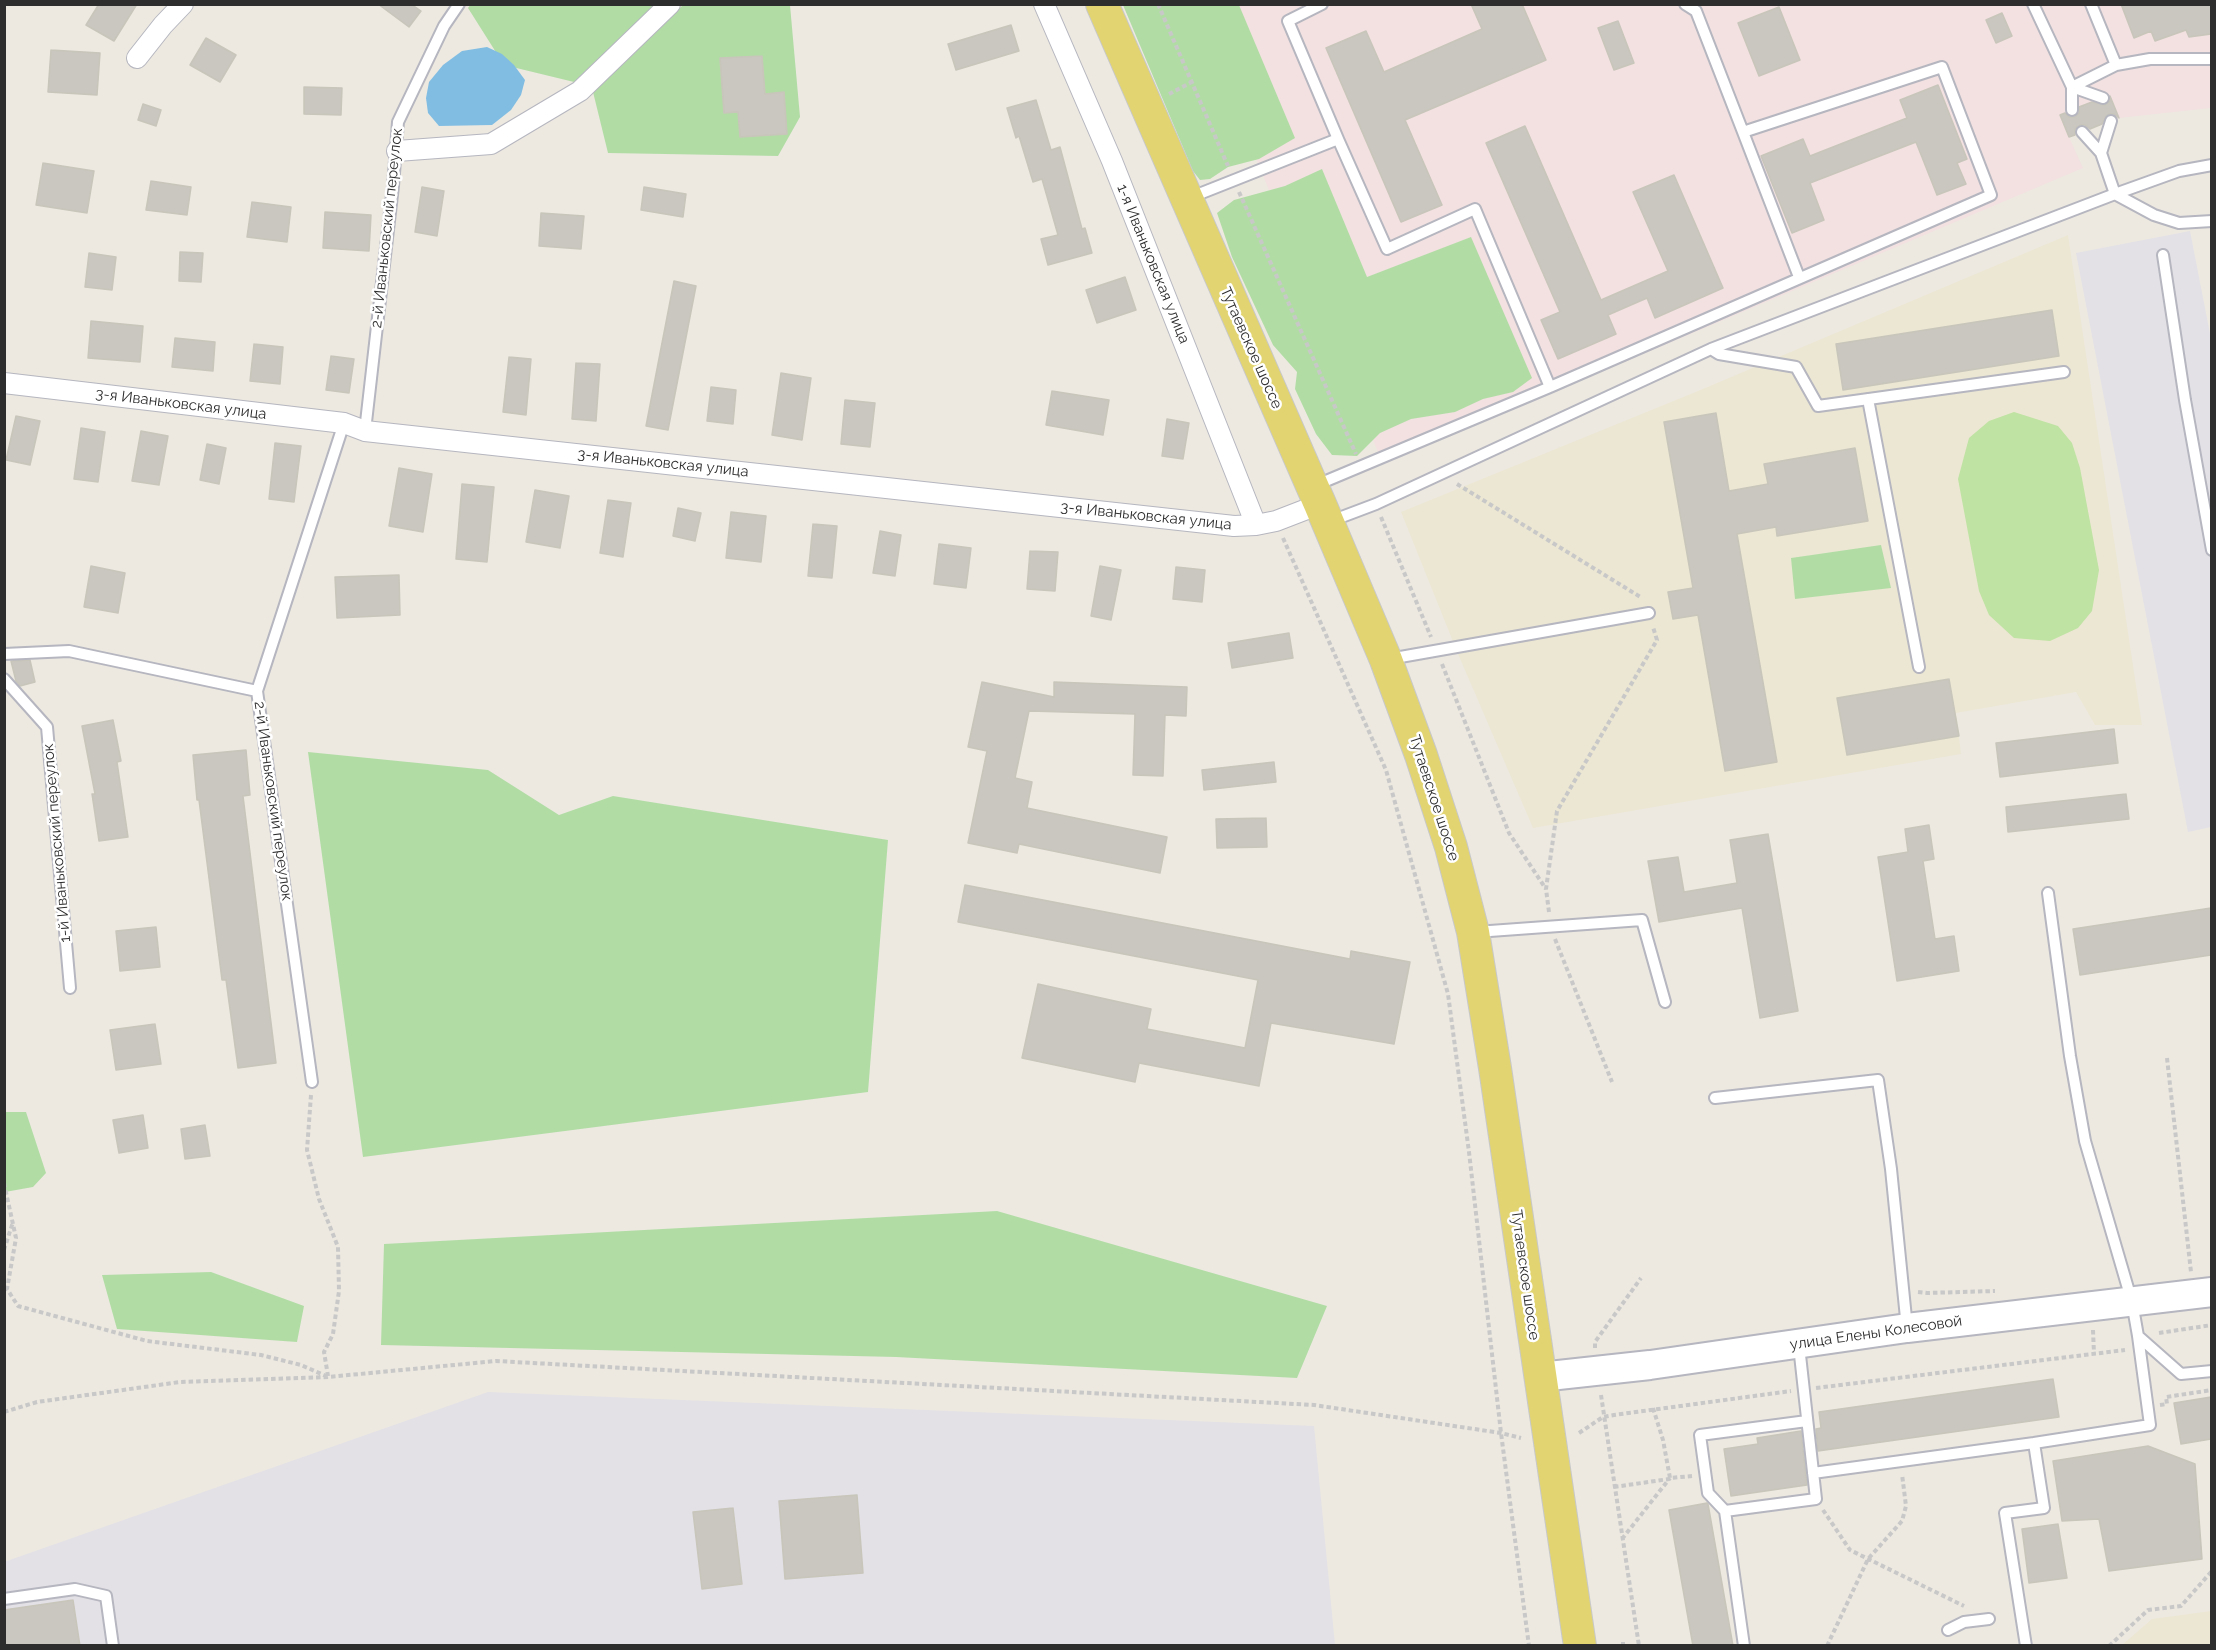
<!DOCTYPE html>
<html>
<head>
<meta charset="utf-8">
<style>
  body { margin:0 }
  #map { position:relative; width:2216px; height:1650px; overflow:hidden; background:#ede9e1; font-family:Raleway,sans-serif }
  canvas { display:block }
  .frame { position:absolute; inset:0; border:6px solid #2d2d2d; pointer-events:none }
</style>
</head>
<body>
<div id="map">
<canvas width="2216" height="1650"></canvas>
<div class="frame"></div>
</div>
<script>
const context = document.querySelector('canvas').getContext('2d');
context.lineJoin = 'round';
function fillPath(path, color) { context.fillStyle = color; context.fill(path, 'evenodd'); }
const shape = rows => new Path2D(rows.map(r => 'M' + r).join(''));
function stroke(path, color, width, dash) { context.strokeStyle = color; context.lineWidth = width; context.lineCap = dash ? 'butt' : 'round'; context.setLineDash(dash || []); context.stroke(path); }
function write(font, color, halo, rows, align = 'center') {
  context.font = font + ' Raleway,sans-serif'; context.lineWidth = 5; context.setLineDash([]); context.textBaseline = 'middle'; context.strokeStyle = halo; context.fillStyle = color; for (const [text, x, y, turn = 0] of rows) {
    context.save(); context.translate(x, y); context.rotate((+turn || 0) * Math.PI / 180); context.textAlign = isNaN(turn) ? turn : align; if (halo) context.strokeText(text, 0, 0); context.fillText(text, 0, 0); context.restore();
  }
}
fillPath(shape([
  [2190,231,2212,344,2211,827,2188,832,2076,253],
  [488,1392,1314,1426,1335,1645,5,1645,4,1562]
]), '#e3e1e6');
fillPath(shape([
  [2068,235,2142,725,2095,725,2076,692,1956,713,1961,754,1533,828,1458,654,1401,512,1698,391],
  [2211,1611,2211,1645,2122,1645,2152,1619]
]), '#ece7d3');
fillPath(shape([
  [1192,5,2211,5,2211,108,2119,118,2069,137,2083,168,1383,464]
]), '#f2e1e0');
fillPath(shape([
  [471,4,656,5,574,82,504,65,468,8],
  [683,5,790,5,800,117,778,156,608,153,593,92],
  [1123,5,1239,5,1295,138,1259,159,1228,167,1210,179,1200,180,1193,171],
  [1322,169,1367,277,1471,237,1532,378,1513,392,1483,399,1455,412,1411,419,1380,433,1357,456,1332,455,1316,434,1295,389,1297,372,1273,345,1232,257,1217,213,1234,200,1285,186],
  [1881,545,1891,588,1795,599,1791,558],
  [308,752,488,770,559,815,613,796,888,840,868,1092,363,1157],
  [5,1112,26,1112,46,1173,33,1187,5,1192],
  [997,1211,1327,1306,1297,1378,896,1357,381,1345,384,1244],
  [211,1272,304,1306,297,1342,117,1329,102,1275]
]), '#b1dda5');
fillPath(shape([
  [2014,412,2058,426,2072,443,2080,468,2099,570,2092,611,2078,628,2050,641,2014,638,1989,615,1979,591,1958,479,1969,438,1989,421]
]), '#bfe3a2');
fillPath(shape([
  [487,47,502,54,514,65,525,80,521,95,511,110,492,125,439,126,428,113,426,98,429,82,443,65,462,51]
]), '#81bde2');
const building = shape([
  [99,4,137,4,114,41,86,25,99,4],
  [378,4,411,4,421,11,409,27,378,4],
  [1471,4,1522,4,1546,60,1405,120,1442,205,1401,222,1326,48,1366,31,1384,72,1482,29,1471,4],
  [2121,4,2211,4,2211,34,2189,37,2186,30,2155,41,2151,31,2134,38,2121,4],
  [1779,7,1800,60,1759,76,1738,23,1779,7],
  [2002,13,2012,36,1996,43,1986,20,2002,13],
  [1618,21,1634,63,1614,70,1598,28,1618,21],
  [1011,25,1019,51,956,70,948,44,1011,25],
  [206,38,236,55,220,82,190,65,206,38],
  [51,50,100,53,97,95,48,92,51,50],
  [762,56,765,94,784,92,787,134,740,137,738,112,724,113,720,58,762,56],
  [1938,85,1967,159,1957,163,1966,184,1937,195,1916,142,1810,183,1824,220,1792,233,1761,156,1803,139,1810,156,1907,118,1900,100,1938,85],
  [304,87,342,88,341,115,304,114,304,87],
  [2110,96,2119,118,2114,114,2109,114,2106,116,2102,124,2090,129,2085,125,2080,125,2075,129,2075,135,2069,137,2060,115,2065,113,2069,117,2075,117,2079,113,2079,107,2092,102,2105,105,2110,101,2110,96],
  [1036,100,1051,150,1060,147,1082,229,1085,228,1092,253,1048,265,1041,239,1058,235,1042,179,1033,182,1019,136,1016,138,1007,108,1036,100],
  [143,104,161,110,156,126,138,120,143,104],
  [1525,126,1601,300,1668,271,1633,192,1674,175,1723,288,1655,318,1647,298,1608,315,1616,334,1558,359,1541,320,1560,312,1486,143,1525,126],
  [43,163,94,171,87,213,36,205,43,163],
  [151,181,191,187,187,215,146,210,151,181],
  [422,187,444,191,437,236,415,232,422,187],
  [644,187,686,194,683,217,641,210,644,187],
  [252,202,291,207,287,242,247,237,252,202],
  [325,212,371,215,369,251,323,248,325,212],
  [541,213,584,216,581,249,539,246,541,213],
  [180,252,203,253,201,282,179,281,180,252],
  [89,253,116,257,112,290,85,287,89,253],
  [1125,277,1136,310,1097,323,1086,290,1125,277],
  [674,281,696,286,668,430,646,426,674,281],
  [2052,310,2059,356,1843,390,1836,344,2052,310],
  [91,321,143,326,140,362,88,358,91,321],
  [175,338,215,342,213,371,172,367,175,338],
  [254,344,283,347,280,384,250,381,254,344],
  [331,356,354,359,349,393,326,390,331,356],
  [509,357,531,359,526,415,503,412,509,357],
  [576,363,600,364,596,421,572,419,576,363],
  [781,373,811,378,802,440,772,435,781,373],
  [711,387,736,390,733,424,707,421,711,387],
  [1052,391,1109,400,1103,435,1046,425,1052,391],
  [845,400,875,403,870,447,841,444,845,400],
  [1716,413,1729,491,1768,484,1764,464,1855,448,1868,521,1777,536,1776,527,1737,534,1777,762,1725,771,1698,615,1673,619,1668,592,1693,588,1664,422,1716,413],
  [16,416,40,421,30,465,6,460,16,416],
  [1167,419,1189,423,1183,459,1162,456,1167,419],
  [81,428,105,432,98,482,74,479,81,428],
  [141,431,168,436,159,485,132,481,141,431],
  [275,443,301,446,294,502,269,499,275,443],
  [207,444,226,448,219,484,200,480,207,444],
  [399,468,432,474,423,532,389,526,399,468],
  [462,484,494,487,487,562,456,559,462,484],
  [535,490,569,496,560,548,526,542,535,490],
  [608,500,631,503,623,557,600,553,608,500],
  [678,508,701,513,695,541,673,536,678,508],
  [731,512,766,516,761,562,726,558,731,512],
  [813,524,837,526,832,578,808,576,813,524],
  [880,531,901,535,895,576,873,573,880,531],
  [939,544,971,548,966,588,934,584,939,544],
  [1030,551,1058,552,1055,591,1027,589,1030,551],
  [91,566,125,573,118,613,84,607,91,566],
  [1100,566,1121,570,1111,620,1091,616,1100,566],
  [1176,567,1205,570,1202,602,1173,599,1176,567],
  [399,575,400,615,337,618,335,577,399,575],
  [1289,633,1293,658,1232,668,1228,643,1289,633],
  [30,660,35,682,20,686,16,681,11,661,30,660],
  [1949,679,1959,736,1847,755,1837,698,1949,679],
  [982,682,1054,697,1054,682,1187,687,1186,716,1165,715,1163,776,1133,775,1135,714,1029,711,1015,778,1032,782,1027,808,1167,837,1160,873,1019,844,1017,853,968,843,987,751,968,747,982,682],
  [113,720,121,761,117,762,128,837,99,841,92,794,95,794,82,726,113,720],
  [2114,729,2118,763,2000,777,1996,743,2114,729],
  [246,750,250,795,243,796,276,1063,238,1068,226,980,222,980,199,800,197,800,193,755,246,750],
  [1274,762,1276,782,1204,790,1202,770,1274,762],
  [2126,794,2129,819,2008,832,2006,807,2126,794],
  [1266,818,1267,847,1217,848,1216,819,1266,818],
  [1929,825,1934,859,1923,861,1935,939,1954,936,1959,971,1897,981,1878,857,1908,852,1905,829,1929,825],
  [1768,834,1798,1011,1760,1018,1742,908,1659,922,1648,861,1678,857,1684,892,1737,883,1730,840,1768,834],
  [965,885,1350,959,1351,951,1410,962,1394,1044,1271,1023,1259,1086,1139,1063,1135,1082,1022,1058,1038,984,1151,1009,1147,1029,1245,1048,1258,980,958,922,965,885],
  [2211,908,2211,955,2080,975,2073,929,2211,908],
  [156,927,160,967,120,971,116,931,156,927],
  [155,1024,161,1064,116,1070,110,1030,155,1024],
  [143,1115,148,1148,119,1153,113,1120,143,1115],
  [205,1125,210,1156,185,1159,181,1129,205,1125],
  [2053,1379,2059,1417,1818,1451,1816,1429,1821,1428,1819,1412,2053,1379],
  [2211,1397,2211,1439,2181,1444,2174,1403,2211,1397],
  [1801,1431,1807,1485,1731,1496,1724,1449,1758,1444,1757,1438,1801,1431],
  [2148,1446,2195,1464,2202,1559,2109,1571,2099,1519,2062,1521,2053,1461,2148,1446],
  [857,1495,863,1573,785,1579,779,1501,857,1495],
  [1707,1503,1708,1504,1733,1646,1693,1646,1669,1510,1707,1503],
  [733,1508,742,1584,702,1589,693,1512,733,1508],
  [2058,1524,2067,1578,2029,1583,2022,1529,2058,1524],
  [73,1600,80,1646,4,1646,4,1610,73,1600]
]);
fillPath(building, '#c9c7bf');
stroke(building, '#c8c5bb', 1.5);
const lane = shape([
  [2033,4,2072,87,2072,110],
  [2091,4,2116,65],
  [2072,87,2116,65,2150,59,2212,59],
  [2072,87,2103,98],
  [1743,132,1799,277],
  [2082,132,2101,153,2115,194,2154,215,2179,223,2212,221],
  [1338,139,1387,249,1475,209,1550,387],
  [2101,153,2111,121],
  [1189,198,1338,139,1288,21,1322,4],
  [2163,255,2185,400,2212,550],
  [1711,349,1719,354,1796,367,1818,406,2064,372],
  [1868,399,1919,667],
  [365,431,393,186,398,122,444,26,459,4],
  [1314,486,1550,387,1991,195,1942,67,1743,132,1696,11,1685,4],
  [1331,521,1376,504,1711,349,2115,194,2179,171,2212,165],
  [4,654,69,651,257,691],
  [1389,659,1649,613],
  [4,679,47,727,70,988],
  [2048,893,2070,1056,2085,1141,2132,1302,2138,1336,2181,1374,2212,1371],
  [1476,932,1642,920,1665,1002],
  [312,1082,257,691,344,423],
  [1715,1098,1878,1080,1891,1169,1907,1328],
  [1813,1473,2034,1443],
  [1725,1511,1816,1499,1799,1346],
  [4,1599,75,1589,106,1596,113,1646],
  [1948,1630,1964,1622,1989,1619],
  [1744,1646,1725,1511,1708,1493,1700,1435,1807,1421],
  [2026,1646,2005,1513,2044,1508,2034,1443,2150,1425,2138,1336]
]);
const street = shape([
  [1044,4,1112,161,1256,525],
  [137,58,163,25,183,4],
  [397,151,491,144,580,91,670,4],
  [4,383,344,423,365,431,1234,526,1256,525,1276,521,1320,504]
]);
const secondary = shape([
  [1540,1377,1650,1365,1907,1328,2212,1292]
]);
const primary = shape([
  [1102,4,1320,504,1386,660,1421,755,1451,847,1473,932,1495,1068,1580,1646]
]);
stroke(lane, '#b5b6bf', 14);
stroke(street, '#b5b6bf', 22);
stroke(secondary, '#b5b6bf', 32);
stroke(primary, '#c8c8c8', 34);
stroke(shape([
  [1158,4,1228,166],
  [1169,94,1192,82],
  [1239,192,1356,454],
  [1457,484,1642,598],
  [1381,517,1431,637],
  [1283,538,1386,770,1448,994,1469,1152,1501,1433,1529,1646],
  [1442,664,1509,833,1546,889],
  [1549,912,1546,889,1557,811,1657,640,1653,627],
  [1555,939,1612,1082],
  [2167,1058,2191,1272],
  [311,1095,307,1150,319,1199,338,1247,339,1291,333,1334,324,1352,328,1376],
  [4,1183,16,1238,7,1289,18,1306,147,1341,261,1355,301,1365,326,1376],
  [4,1250,13,1222],
  [1918,1292,1927,1293,1995,1291],
  [2093,1330,2094,1354],
  [2159,1333,2212,1325],
  [1595,1348,1595,1342,1641,1278],
  [1816,1388,2125,1350],
  [1601,1395,1639,1646],
  [2160,1405,2167,1404,2166,1397,2212,1390],
  [1653,1408,1663,1440,1670,1478,1692,1476],
  [4,1412,37,1402,180,1382,328,1377,496,1361,1314,1405,1501,1433,1521,1438],
  [1579,1433,1603,1417,1614,1415,1791,1391],
  [1614,1487,1669,1479],
  [1823,1510,1850,1550,1964,1606],
  [1622,1539,1670,1478],
  [1623,1642,1623,1646],
  [1827,1646,1868,1559,1902,1521,1906,1506,1902,1474],
  [2109,1646,2148,1610,2181,1606,2212,1571]
]), '#c8c8c8', 4, [4.5, 3]);
stroke(lane, '#fff', 10);
stroke(street, '#fff', 20);
stroke(secondary, '#fff', 28);
stroke(primary, '#e2d571', 32);
write('15px', '#2d2d2d', '#fff', [
  ["2-й Иваньковский переулок",387,228,-84],
  ["1-я Иваньковская улица",1153,264,68],
  ["Тутаевское шоссе",1251,348,66],
  ["3-я Иваньковская улица",181,404,7],
  ["3-я Иваньковская улица",663,463,6],
  ["3-я Иваньковская улица",1146,516,6],
  ["Тутаевское шоссе",1434,798,72],
  ["2-й Иваньковский переулок",273,801,82],
  ["1-й Иваньковский переулок",57,843,-95],
  ["Тутаевское шоссе",1525,1275,82],
  ["улица Елены Колесовой",1876,1333,-8]
]);
</script>
</body>
</html>
